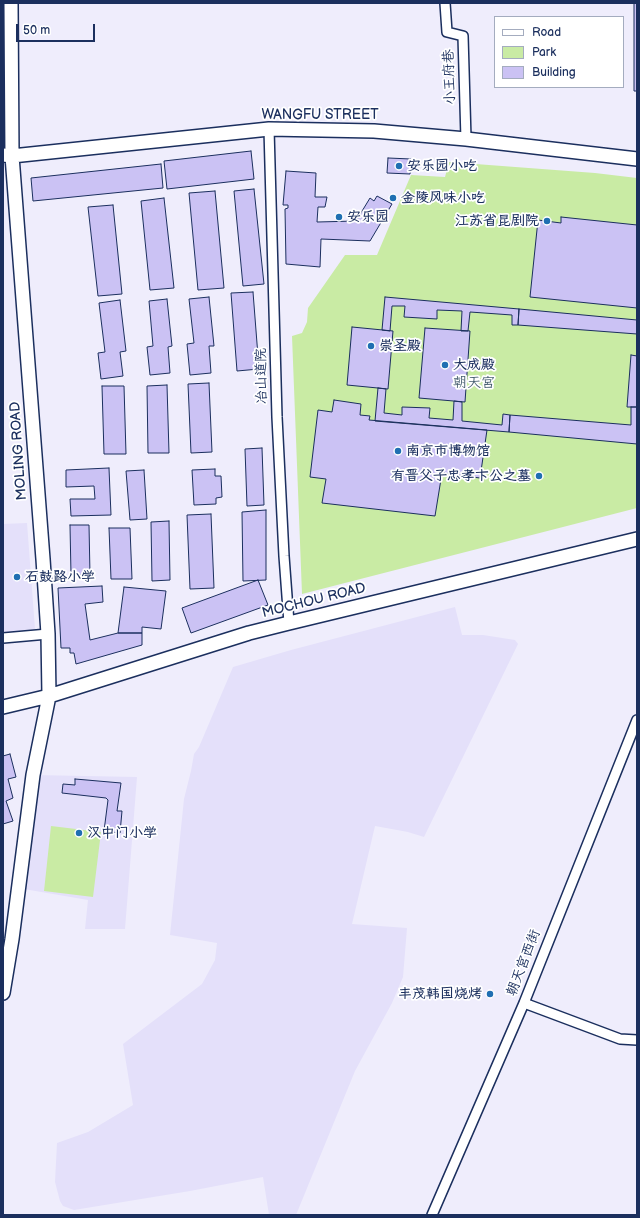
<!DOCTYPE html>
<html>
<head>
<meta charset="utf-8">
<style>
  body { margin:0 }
  #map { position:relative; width:640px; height:1218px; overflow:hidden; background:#efedfc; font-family:"Balsamiq Sans",sans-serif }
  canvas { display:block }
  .frame { position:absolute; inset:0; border:4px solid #1b2f5e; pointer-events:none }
  .legend { position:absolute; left:494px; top:16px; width:130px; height:72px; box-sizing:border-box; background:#fff; border:1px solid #a4acbf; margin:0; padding:5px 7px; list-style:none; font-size:12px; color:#1b2f5e }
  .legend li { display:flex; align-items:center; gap:8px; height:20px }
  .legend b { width:20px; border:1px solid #a4acbf }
  .scale { position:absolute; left:16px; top:24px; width:79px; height:18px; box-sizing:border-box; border:2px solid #1b2f5e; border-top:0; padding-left:5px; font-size:12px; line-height:14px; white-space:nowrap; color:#1b2f5e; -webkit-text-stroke:3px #fff; paint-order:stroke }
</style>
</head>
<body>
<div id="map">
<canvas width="640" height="1218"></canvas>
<div class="frame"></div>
<ul class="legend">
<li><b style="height:5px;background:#fff"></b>Road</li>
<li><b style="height:11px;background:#c9eba4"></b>Park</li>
<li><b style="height:11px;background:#cbc2f4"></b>Building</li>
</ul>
<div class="scale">50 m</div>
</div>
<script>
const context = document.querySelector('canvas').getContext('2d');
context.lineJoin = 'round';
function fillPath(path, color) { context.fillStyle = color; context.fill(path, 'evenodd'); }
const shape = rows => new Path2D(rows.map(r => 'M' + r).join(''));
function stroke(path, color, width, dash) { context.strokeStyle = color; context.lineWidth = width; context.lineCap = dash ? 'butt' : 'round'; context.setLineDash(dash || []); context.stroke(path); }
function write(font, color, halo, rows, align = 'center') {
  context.font = font + ' "Balsamiq Sans","LXGW WenKai TC",sans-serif'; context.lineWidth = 3.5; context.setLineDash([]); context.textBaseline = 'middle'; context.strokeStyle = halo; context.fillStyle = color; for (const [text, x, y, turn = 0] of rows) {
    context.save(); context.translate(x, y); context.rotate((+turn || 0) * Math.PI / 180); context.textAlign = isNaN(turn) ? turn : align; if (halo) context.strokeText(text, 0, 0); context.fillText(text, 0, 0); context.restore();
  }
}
fillPath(shape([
  [27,523,35,629,3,635,3,524],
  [455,607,462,635,483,635,515,640,518,644,424,837,408,832,375,826,352,924,407,928,403,977,392,1003,355,1071,296,1215,269,1215,263,1177,190,1191,74,1210,63,1206,60,1201,55,1182,57,1143,88,1132,133,1105,123,1044,202,984,215,960,217,943,170,935,184,799,191,771,194,754,199,747,233,667,291,650],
  [33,775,137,777,125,929,85,929,88,900,18,888]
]), '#e4e0fa');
fillPath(shape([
  [449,162,595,173,637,178,637,508,302,594,292,336,302,333,307,322,308,308,345,255,377,255,411,175,445,177],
  [51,826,101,832,93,897,44,891]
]), '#c9eba4');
const building = shape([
  [634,3,637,3,637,91,634,91,634,3],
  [251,151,254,179,167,189,164,161,251,151],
  [388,158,411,159,410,174,387,173,388,158],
  [161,164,163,188,33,201,31,178,161,164],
  [286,171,316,173,315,197,327,197,325,207,318,207,317,222,356,221,370,198,374,201,377,196,392,204,370,241,321,239,320,267,286,264,285,209,288,208,288,205,283,205,286,171],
  [254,189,264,284,243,286,234,191,254,189],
  [215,191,224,288,198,290,189,193,215,191],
  [164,198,174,288,150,290,141,201,164,198],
  [113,205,122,294,98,296,88,207,113,205],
  [561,217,637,225,637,308,530,297,538,220,561,223,561,217],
  [253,292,259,369,237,371,231,293,253,292],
  [209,297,214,346,209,346,211,373,190,375,187,344,194,343,189,299,209,297],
  [385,297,519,309,518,325,512,325,512,315,470,312,468,331,461,331,462,311,437,310,437,319,404,317,405,306,392,306,390,331,382,330,385,297],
  [167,299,172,346,168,347,170,373,150,375,147,347,153,346,149,301,167,299],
  [120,300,126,351,120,352,123,376,101,379,98,353,105,352,99,303,120,300],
  [519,309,637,320,637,334,518,325,519,309],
  [352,327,393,331,388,389,347,385,352,327],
  [425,328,470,331,465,402,419,398,425,328],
  [631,355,637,356,637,407,627,407,631,355],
  [209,383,212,452,191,453,188,384,209,383],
  [167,385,169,453,148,453,147,386,167,385],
  [102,386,124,386,126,454,104,454,102,386],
  [378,388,386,389,384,413,402,415,402,407,430,408,429,418,453,420,454,401,462,402,462,421,502,425,503,414,510,415,509,432,375,421,378,388],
  [334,400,361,404,360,415,370,416,369,420,487,430,480,478,442,473,435,516,322,503,326,479,310,477,318,410,332,412,334,400],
  [631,407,637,407,637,444,509,432,510,415,631,425,631,407],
  [262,448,264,505,247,506,245,449,262,448],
  [109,468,111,515,71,516,70,499,95,499,94,486,66,487,66,470,109,468],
  [215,469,215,476,221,476,222,497,216,498,216,504,194,505,192,470,215,469],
  [144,470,147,519,130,520,126,471,144,470],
  [266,510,266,580,243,581,242,512,266,510],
  [211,514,214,588,190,589,187,515,211,514],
  [169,521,170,580,152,581,151,522,169,521],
  [70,525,89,525,90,575,71,575,70,525],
  [109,528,130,528,132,579,111,579,109,528],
  [258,580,268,605,191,633,182,608,258,580],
  [102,586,103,602,85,604,90,640,118,633,142,633,142,645,76,664,74,653,70,653,70,648,61,648,58,588,102,586],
  [124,587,166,591,161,629,142,627,142,633,118,633,124,587],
  [10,754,16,777,8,779,13,798,6,801,13,821,3,824,3,756,10,754],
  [75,779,121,783,117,811,122,811,120,833,104,831,108,800,106,798,62,793,63,784,75,785,75,779]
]);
fillPath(building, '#cbc2f4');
stroke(building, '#1b2f5e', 1);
const street = shape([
  [445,3,447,32,463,36,466,139],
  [269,129,277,417,284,556,289,623],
  [3,638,48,634],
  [524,1003,620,1039,637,1040],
  [432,1215,524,1003,637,720]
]);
const secondary = shape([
  [3,155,12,156,269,129,374,131,466,139,637,159],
  [3,707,49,696,249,633,289,623,637,539],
  [3,993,12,939,33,775,49,696,48,634,43,559,12,156,11,3]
]);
stroke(street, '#1b2f5e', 12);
stroke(secondary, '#1b2f5e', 16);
stroke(street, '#fff', 9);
stroke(secondary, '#fff', 13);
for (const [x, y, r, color] of [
  [399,166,4,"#1f6fb2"],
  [393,198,4,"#1f6fb2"],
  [339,217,4,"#1f6fb2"],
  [547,221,4,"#1f6fb2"],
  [371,346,4,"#1f6fb2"],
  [445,365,4,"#1f6fb2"],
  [398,451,4,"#1f6fb2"],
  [539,476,4,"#1f6fb2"],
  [17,577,4,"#1f6fb2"],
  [79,833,4,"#1f6fb2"],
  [490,994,4,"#1f6fb2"]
]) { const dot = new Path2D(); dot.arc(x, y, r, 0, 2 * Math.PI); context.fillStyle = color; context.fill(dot); stroke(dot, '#fff', 1.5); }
write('14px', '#1b2f5e', '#fff', [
  ["小王府巷",450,77,-92],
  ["WANGFU STREET",320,115],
  ["冶山道院",262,376,-91],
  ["MOLING ROAD",19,451,-94],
  ["MOCHOU ROAD",314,601,-14],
  ["朝天宫西街",524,963,-69]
]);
write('bold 14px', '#1b2f5e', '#fff', [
  ["安乐园小吃",407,166],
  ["金陵风味小吃",401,198],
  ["安乐园",347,217],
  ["江苏省昆剧院",539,221,"right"],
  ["崇圣殿",379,346],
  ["大成殿",453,365],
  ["南京市博物馆",406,451],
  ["有晋父子忠孝卞公之墓",531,476,"right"],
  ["石鼓路小学",25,577],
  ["汉中门小学",87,833],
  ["丰茂韩国烧烤",482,994,"right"]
], 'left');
write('14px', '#465e70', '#fff', [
  ["朝天宫",474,383]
]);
</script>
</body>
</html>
